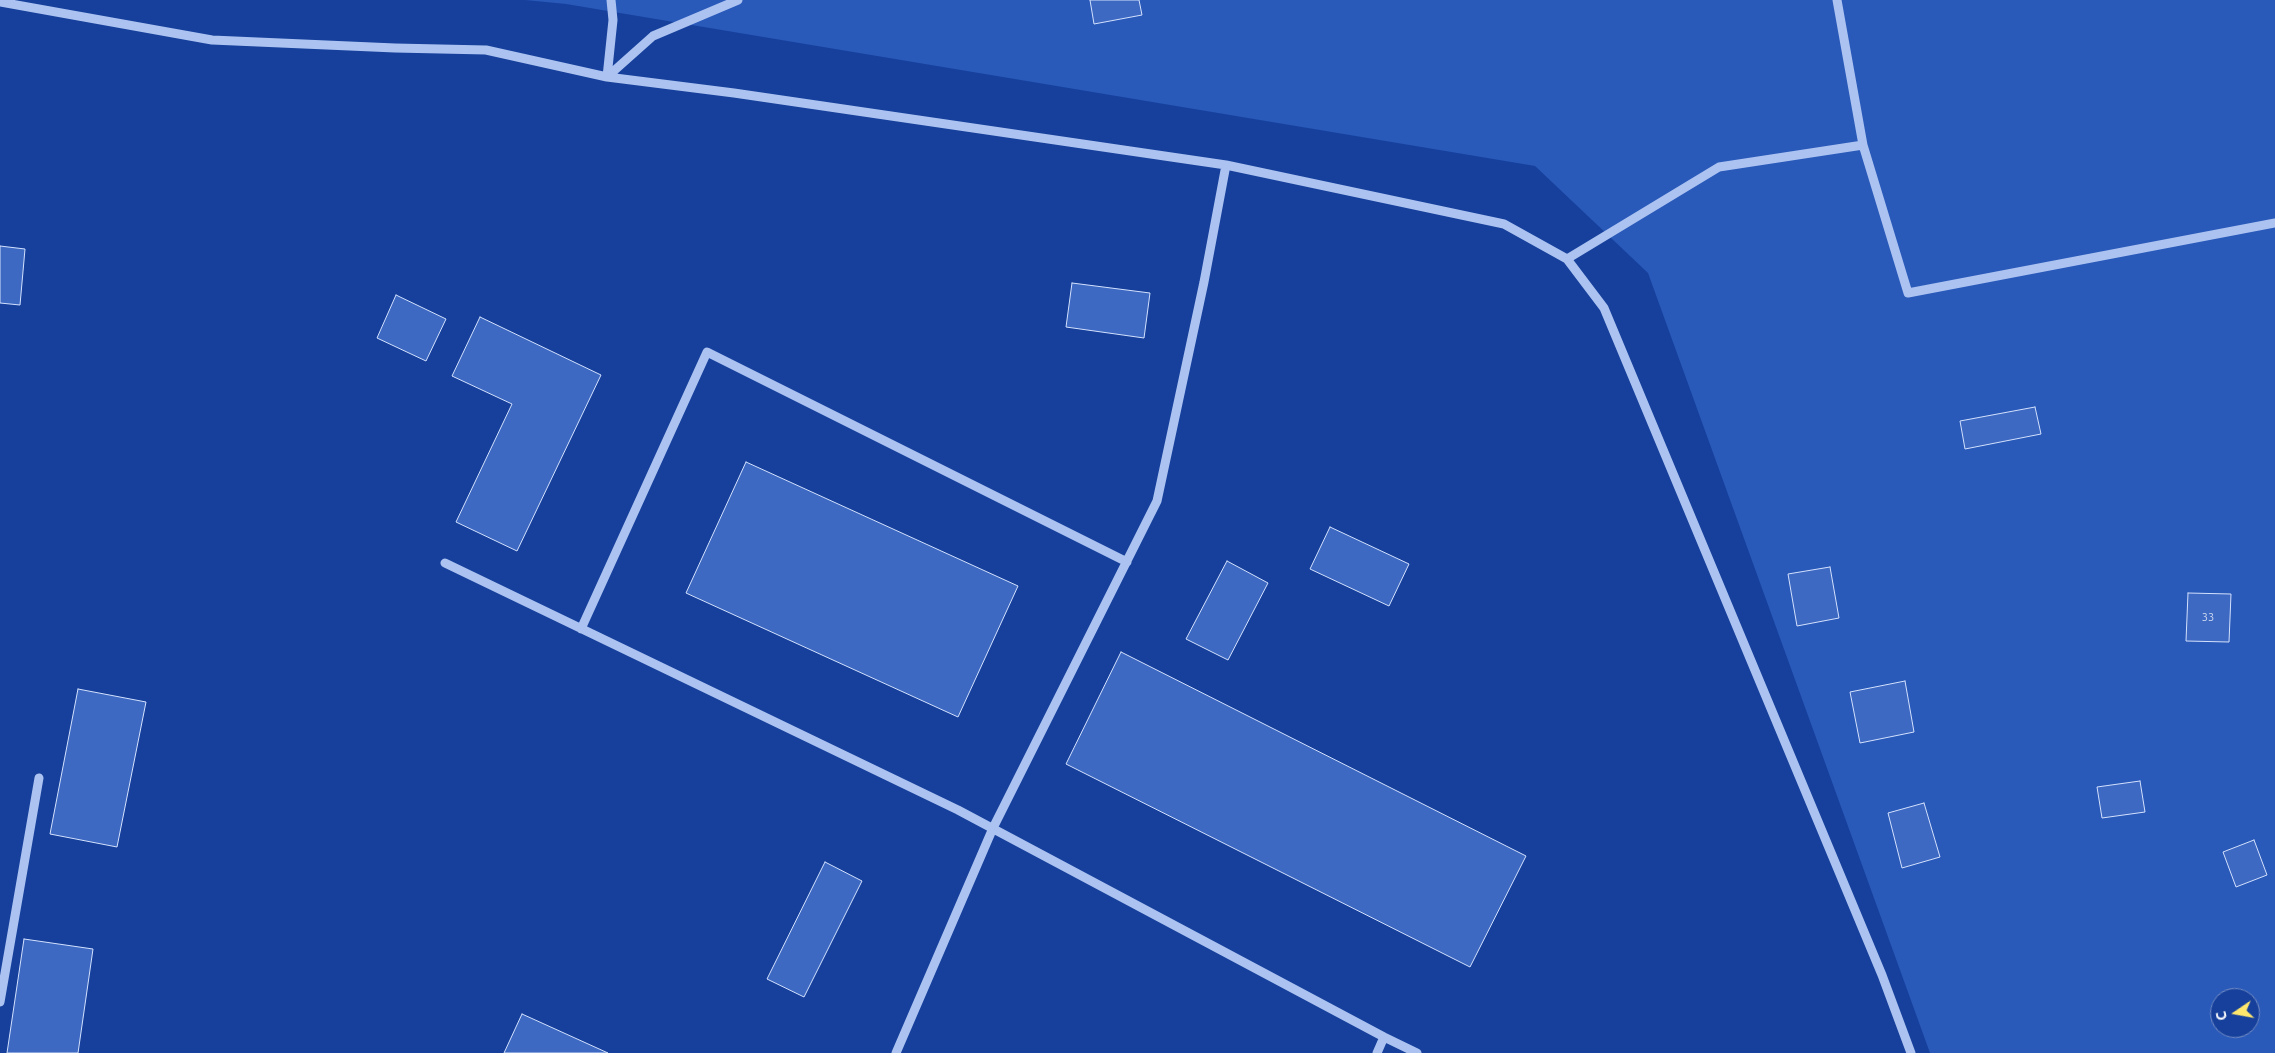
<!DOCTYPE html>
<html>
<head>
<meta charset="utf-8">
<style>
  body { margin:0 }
  #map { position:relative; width:2275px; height:1053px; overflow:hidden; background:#16409b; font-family:Ubuntu,sans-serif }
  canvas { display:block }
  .north { position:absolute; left:2210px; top:988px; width:50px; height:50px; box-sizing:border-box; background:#16409b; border:1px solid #738cc3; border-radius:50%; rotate:258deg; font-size:14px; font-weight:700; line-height:20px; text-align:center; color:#fff }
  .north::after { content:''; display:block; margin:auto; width:18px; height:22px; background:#ffe66d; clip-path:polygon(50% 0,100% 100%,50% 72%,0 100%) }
</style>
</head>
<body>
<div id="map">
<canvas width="2275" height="1053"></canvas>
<div class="north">С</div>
</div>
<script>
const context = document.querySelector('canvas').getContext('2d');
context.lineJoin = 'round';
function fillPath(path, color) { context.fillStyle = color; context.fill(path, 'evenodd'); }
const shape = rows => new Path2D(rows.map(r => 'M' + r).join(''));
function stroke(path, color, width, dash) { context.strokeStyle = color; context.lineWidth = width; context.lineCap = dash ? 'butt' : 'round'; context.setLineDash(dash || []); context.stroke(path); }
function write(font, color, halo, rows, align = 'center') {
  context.font = font + ' Ubuntu,sans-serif'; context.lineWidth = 4; context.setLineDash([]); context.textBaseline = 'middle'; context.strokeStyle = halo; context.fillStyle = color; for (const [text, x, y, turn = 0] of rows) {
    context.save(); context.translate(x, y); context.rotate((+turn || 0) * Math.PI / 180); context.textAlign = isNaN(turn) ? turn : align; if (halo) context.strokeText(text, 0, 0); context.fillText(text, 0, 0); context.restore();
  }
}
fillPath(shape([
  [525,0,2275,0,2275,1053,1930,1053,1648,273,1535,166,566,4],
  [2220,998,2250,998,2250,1028,2220,1028]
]), '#2959b9');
const building = shape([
  [1090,0,1139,0,1142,15,1094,24,1090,0],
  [0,246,25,249,20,305,0,303,0,246],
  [1072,283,1150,293,1144,338,1066,327,1072,283],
  [396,295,446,319,426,361,377,338,396,295],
  [480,317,601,375,517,551,456,522,512,404,452,376,480,317],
  [2035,407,2041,434,1965,449,1960,421,2035,407],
  [746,462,1018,586,958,717,686,593,746,462],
  [1330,527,1409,564,1389,606,1310,569,1330,527],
  [1227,561,1268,583,1228,660,1186,639,1227,561],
  [1830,567,1839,618,1797,626,1788,574,1830,567],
  [2188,593,2231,594,2229,642,2186,641,2188,593],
  [1121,652,1526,856,1470,967,1066,764,1121,652],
  [1905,681,1914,732,1860,743,1850,692,1905,681],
  [78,689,146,702,117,847,50,834,78,689],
  [2140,781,2145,812,2102,818,2097,787,2140,781],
  [1924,803,1940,857,1902,868,1888,813,1924,803],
  [2254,840,2267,875,2236,887,2223,852,2254,840],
  [825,862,862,881,804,997,767,979,825,862],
  [24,939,93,949,78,1053,7,1053,24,939],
  [522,1014,608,1053,504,1053,522,1014]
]);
fillPath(building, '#3e69c2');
stroke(building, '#d3e1fd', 1);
stroke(shape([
  [1837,0,1863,145,1908,293,2275,223],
  [0,2,212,40,395,48,486,50,607,77,734,93,1226,165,1504,224,1567,259,1604,308,1882,975,1911,1053],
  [607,77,653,36,738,0],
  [607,77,613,20,611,0],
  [1567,259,1719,167,1863,145],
  [445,563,958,810,1384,1037,1417,1053],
  [581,629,707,352,1127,562],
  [0,1002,39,778],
  [896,1053,993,828,1157,501,1204,282,1226,165],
  [1377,1053,1384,1037]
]), '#acc3f2', 9);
write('11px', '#cfdaf0', null, [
  ["33",2208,617]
]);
</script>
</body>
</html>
